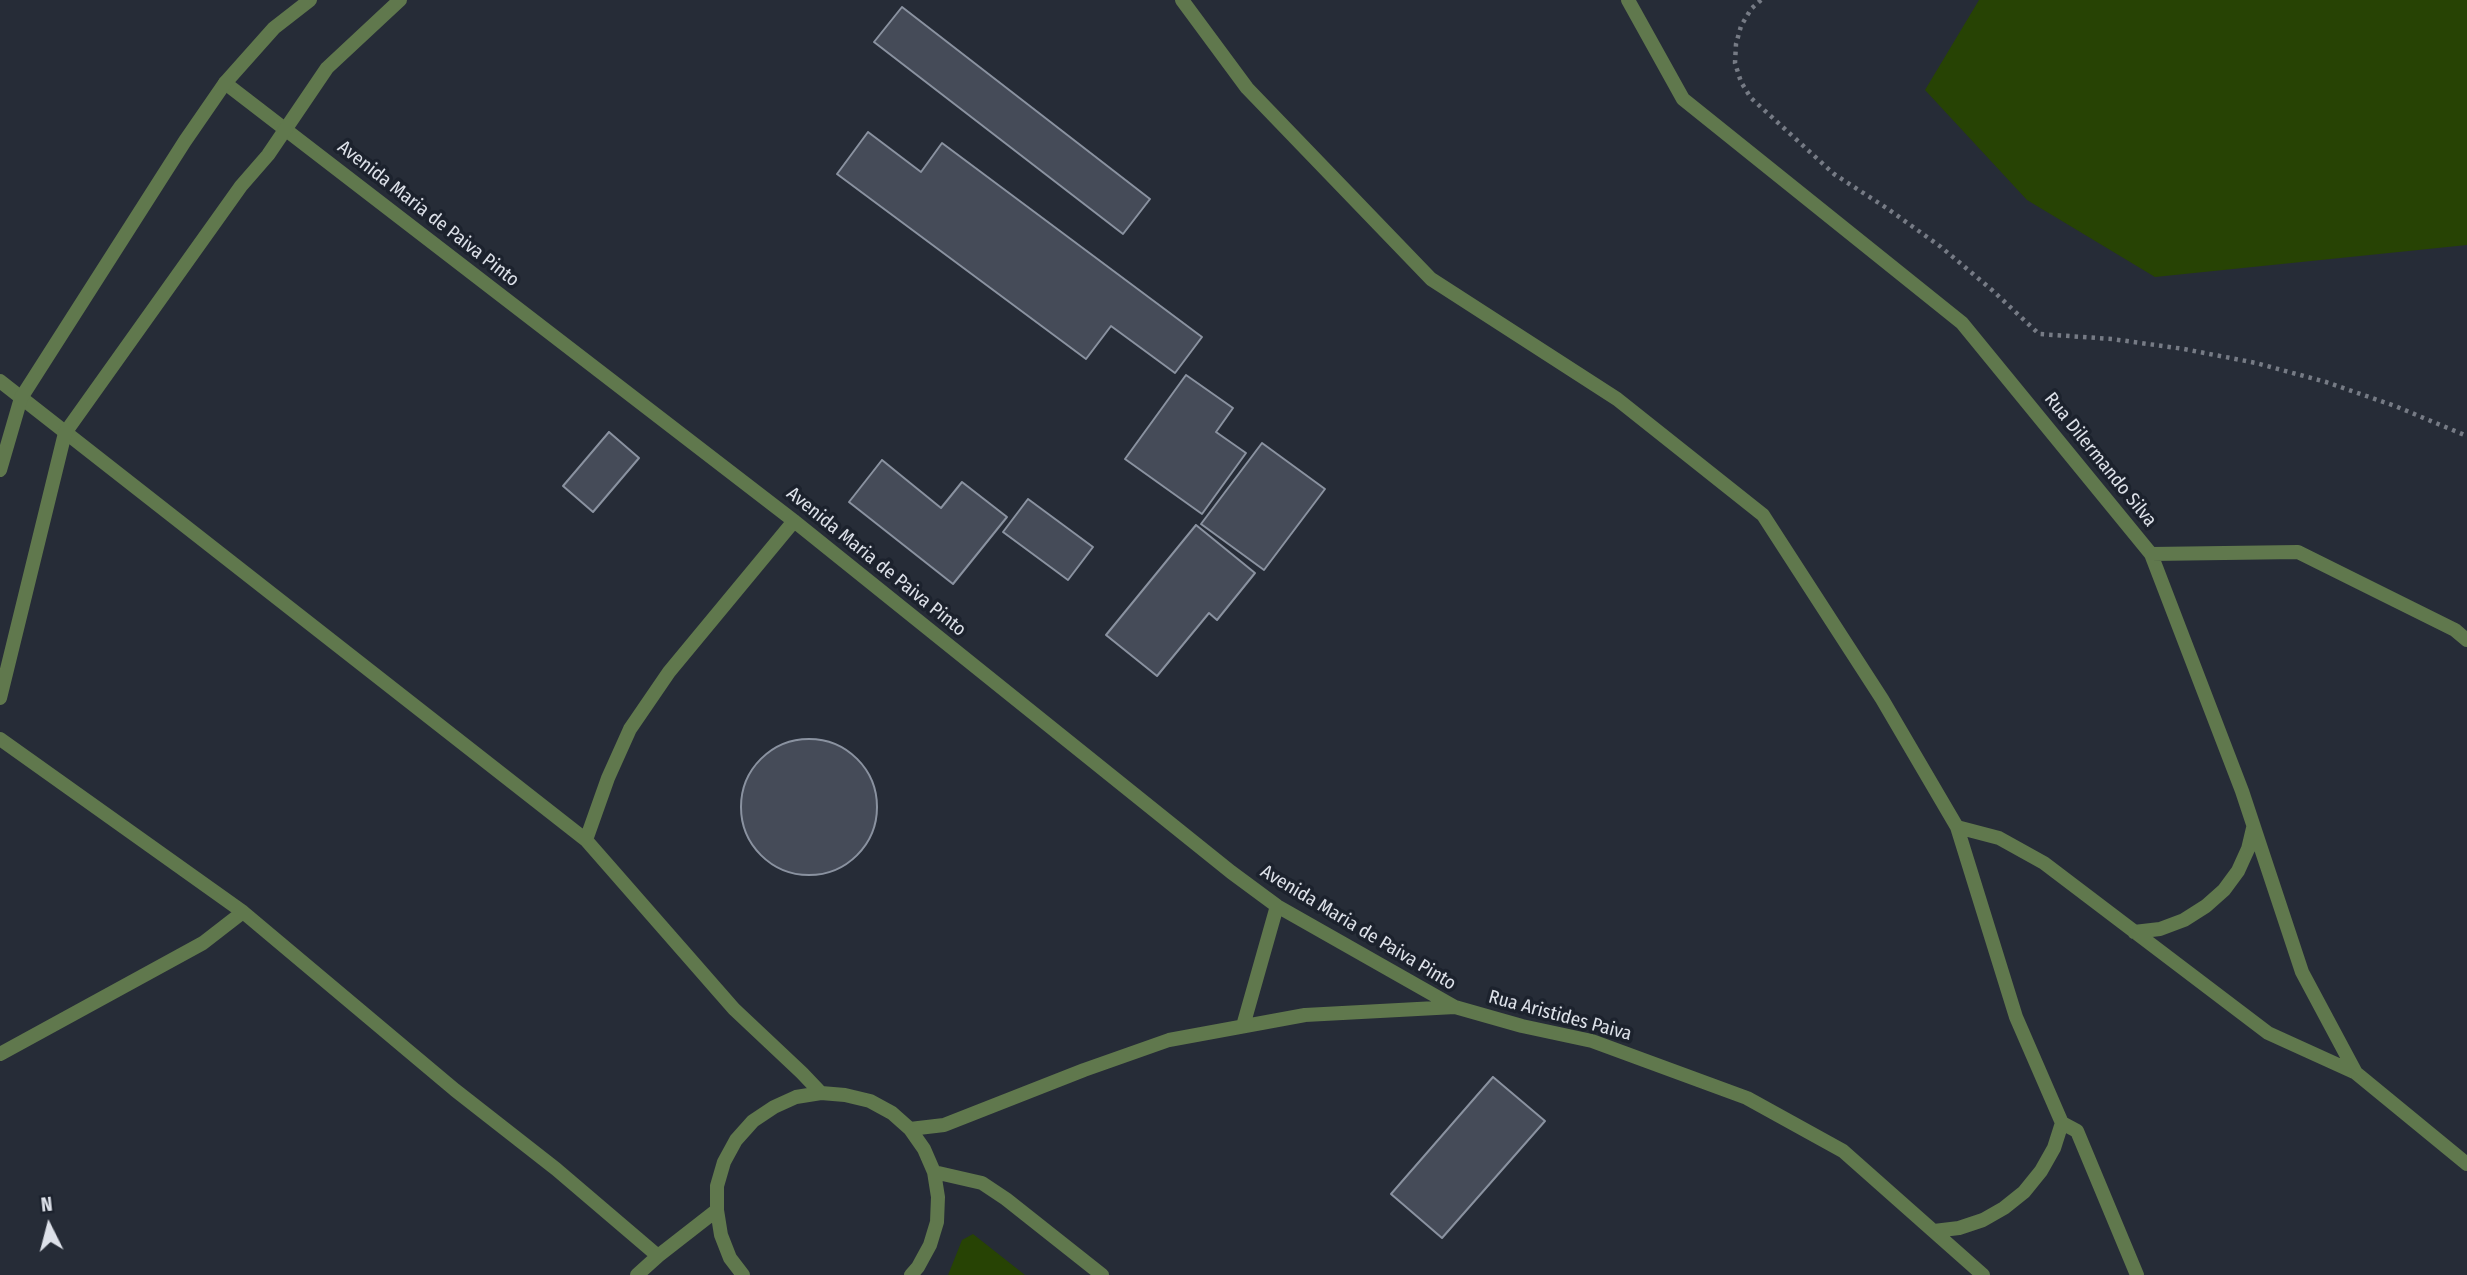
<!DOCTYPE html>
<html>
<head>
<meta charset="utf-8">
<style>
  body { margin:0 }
  #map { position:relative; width:2467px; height:1275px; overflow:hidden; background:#262c37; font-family:"Fira Sans Condensed",sans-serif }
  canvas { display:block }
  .north { position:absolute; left:14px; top:1191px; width:70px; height:70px; -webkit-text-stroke:5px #1c222d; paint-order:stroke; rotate:354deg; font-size:19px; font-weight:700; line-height:28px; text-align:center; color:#dde1e9 }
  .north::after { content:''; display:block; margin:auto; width:24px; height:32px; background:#dde1e9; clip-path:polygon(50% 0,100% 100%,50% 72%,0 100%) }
</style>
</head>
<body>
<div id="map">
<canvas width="2467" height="1275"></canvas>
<div class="north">N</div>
</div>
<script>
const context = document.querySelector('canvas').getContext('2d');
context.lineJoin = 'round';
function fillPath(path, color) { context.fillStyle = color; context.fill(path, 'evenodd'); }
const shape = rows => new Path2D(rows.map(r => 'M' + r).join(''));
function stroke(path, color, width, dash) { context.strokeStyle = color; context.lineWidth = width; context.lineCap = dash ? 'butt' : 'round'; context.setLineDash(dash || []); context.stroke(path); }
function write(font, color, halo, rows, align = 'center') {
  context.font = font + ' "Fira Sans Condensed",sans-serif'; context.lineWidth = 7; context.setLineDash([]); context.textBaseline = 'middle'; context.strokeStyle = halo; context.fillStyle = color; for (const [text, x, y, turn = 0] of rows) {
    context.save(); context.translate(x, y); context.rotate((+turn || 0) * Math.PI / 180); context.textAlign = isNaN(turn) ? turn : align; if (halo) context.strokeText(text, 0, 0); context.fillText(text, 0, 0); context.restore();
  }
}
fillPath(shape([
  [1979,0,2467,0,2467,245,2155,277,2027,200,1925,90],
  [973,1234,1025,1275,948,1275,962,1240]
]), '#274304');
const building = shape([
  [902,7,1150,199,1123,234,874,42,902,7],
  [868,132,921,172,942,143,1202,337,1175,373,1111,326,1086,359,837,174,868,132],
  [1186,375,1233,408,1216,432,1246,453,1202,514,1125,459,1186,375],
  [609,432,639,458,593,512,563,486,609,432],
  [1262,443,1325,489,1264,570,1201,524,1262,443],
  [882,460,941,508,962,482,1007,517,953,584,849,502,882,460],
  [1028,499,1093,547,1068,580,1003,532,1028,499],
  [1196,525,1255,573,1217,620,1209,613,1157,676,1106,635,1196,525],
  '741 807a68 68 0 1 1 136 0a68 68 0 1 1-136 0Z',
  [1493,1077,1545,1121,1442,1238,1391,1194,1493,1077]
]);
fillPath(building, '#454b58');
stroke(building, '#8a92a0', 2);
stroke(shape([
  [1761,0,1751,9,1741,26,1736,44,1735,63,1741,82,1751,98,1834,174,1888,209,1941,247,1992,290,2039,334,2112,339,2184,349,2256,363,2326,382,2395,406,2467,436]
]), '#767b85', 4.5, [3.5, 5]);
stroke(shape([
  [1182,0,1247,88,1431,279,1617,399,1763,515,1882,699,1957,827,2016,1017,2062,1123,2077,1131,2137,1275],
  [1628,0,1683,99,1962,323,2151,554,2242,791,2302,972,2356,1073],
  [225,83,794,521,1231,872,1277,906,1455,1007],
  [0,381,586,840,734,1009,802,1073,821,1093],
  [2151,554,2298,552,2455,630,2467,640],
  [0,739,243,912,455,1090,556,1169,658,1256],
  [1957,827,1999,838,2044,863,2268,1033,2356,1073,2467,1164],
  [586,840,608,778,630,729,669,672,794,521],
  [2134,932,2160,929,2184,920,2206,906,2224,890,2238,871,2248,849,2253,828],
  [1243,1026,1277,906],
  [0,1054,203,943,243,912],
  [910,1129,944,1125,1084,1070,1169,1040,1305,1015,1455,1007,1522,1026,1592,1041,1747,1098,1843,1151,1983,1275],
  [934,1172,982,1183,1006,1199,1102,1275],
  [1934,1231,1959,1228,1983,1220,2004,1208,2024,1192,2041,1171,2054,1148,2062,1123],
  [637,1275,658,1256,717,1210],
  [743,1275,730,1258,721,1235,717,1210,717,1186,724,1162,736,1140,753,1121,774,1107,796,1097,821,1093,845,1095,870,1101,892,1113,910,1129,924,1149,934,1172,938,1197,937,1222,930,1245,918,1267,911,1275]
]), '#60784d', 14);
stroke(shape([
  [0,470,21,398,185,141,225,83,274,28,310,0],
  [0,698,65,433,241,186,268,155,327,68,400,0]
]), '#60784d', 14);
write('19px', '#dde1e9', '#1c222d', [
  ["Avenida Maria de Paiva Pinto",428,214,38],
  ["Rua Dilermando Silva",2100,460,51],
  ["Avenida Maria de Paiva Pinto",876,562,39],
  ["Avenida Maria de Paiva Pinto",1358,928,31],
  ["Rua Aristides Paiva",1560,1016,15]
]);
</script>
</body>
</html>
